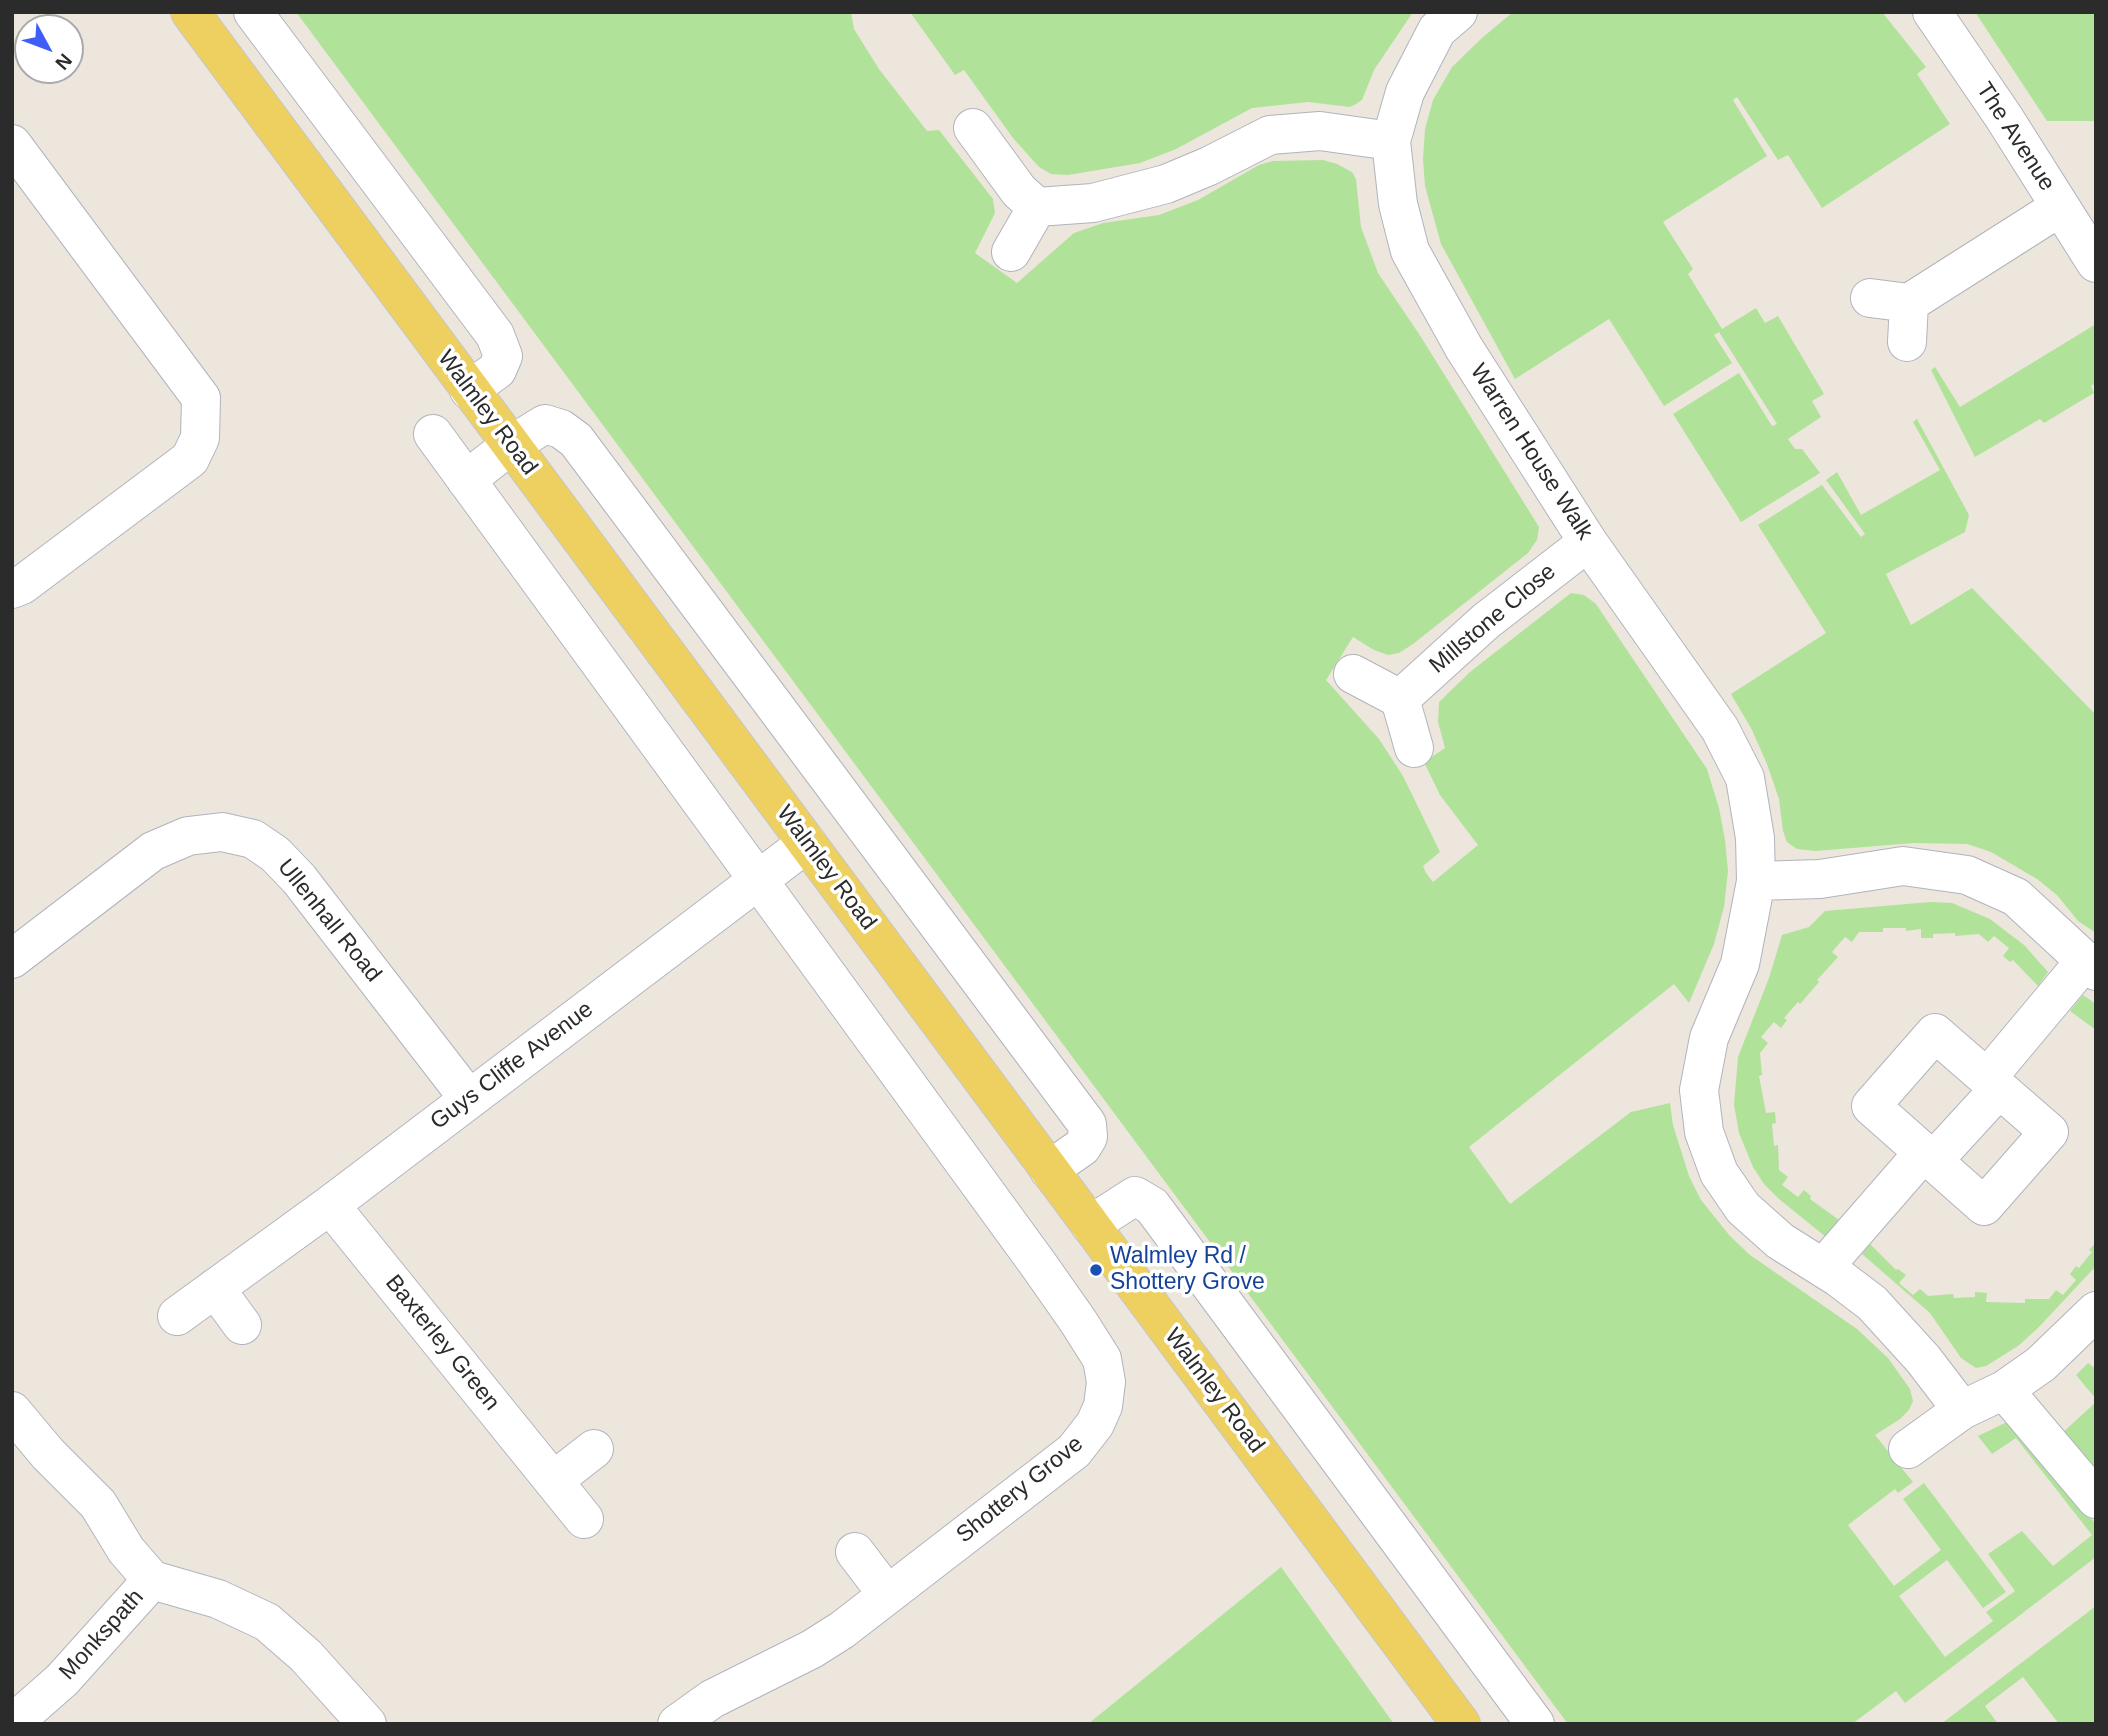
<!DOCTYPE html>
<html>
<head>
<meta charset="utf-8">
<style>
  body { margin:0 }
  #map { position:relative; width:2108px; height:1736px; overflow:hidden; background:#ece6dd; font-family:Arial,sans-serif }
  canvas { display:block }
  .frame { position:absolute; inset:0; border:14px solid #2b2b2b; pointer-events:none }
  .north { position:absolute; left:14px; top:14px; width:70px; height:70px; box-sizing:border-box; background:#fff; border:2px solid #aaa; border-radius:50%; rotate:131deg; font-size:19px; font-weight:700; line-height:28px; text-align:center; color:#2b2b2b }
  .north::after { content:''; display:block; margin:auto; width:24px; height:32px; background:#3f5ef7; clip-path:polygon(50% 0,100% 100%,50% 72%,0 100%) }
</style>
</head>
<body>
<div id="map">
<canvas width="2108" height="1736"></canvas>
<div class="frame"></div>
<div class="north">N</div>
</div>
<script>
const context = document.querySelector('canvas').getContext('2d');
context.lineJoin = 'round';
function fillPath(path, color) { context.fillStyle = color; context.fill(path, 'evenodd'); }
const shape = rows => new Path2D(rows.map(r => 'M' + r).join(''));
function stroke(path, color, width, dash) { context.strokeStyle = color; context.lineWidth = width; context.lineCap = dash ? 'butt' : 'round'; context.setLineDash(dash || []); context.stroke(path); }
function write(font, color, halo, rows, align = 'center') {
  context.font = font + ' Arial,sans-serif'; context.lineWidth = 7; context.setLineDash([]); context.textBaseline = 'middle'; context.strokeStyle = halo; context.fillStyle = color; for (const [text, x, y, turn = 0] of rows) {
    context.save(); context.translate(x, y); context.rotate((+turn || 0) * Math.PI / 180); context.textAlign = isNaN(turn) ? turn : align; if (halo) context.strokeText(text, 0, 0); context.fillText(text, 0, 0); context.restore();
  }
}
fillPath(shape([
  [296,12,851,12,854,29,879,69,927,131,939,130,993,199,995,213,975,253,1017,283,1074,233,1103,223,1159,215,1198,200,1259,165,1273,161,1323,160,1337,164,1352,172,1356,179,1361,227,1378,273,1421,337,1539,527,1537,540,1528,553,1413,644,1399,653,1388,655,1374,650,1353,637,1326,680,1379,739,1403,776,1440,852,1423,866,1426,873,1433,882,1478,845,1440,795,1424,762,1445,748,1438,722,1439,702,1470,672,1571,593,1584,595,1596,604,1707,769,1719,808,1725,840,1728,871,1724,907,1714,944,1689,1003,1674,984,1469,1147,1510,1204,1631,1112,1670,1103,1673,1125,1689,1176,1701,1200,1730,1236,1750,1255,1857,1329,1888,1358,1910,1389,1913,1401,1909,1410,1900,1419,1875,1435,1913,1482,1898,1493,1895,1489,1848,1525,1894,1586,1941,1550,1903,1499,1924,1483,2006,1592,1983,1608,1947,1560,1899,1596,1945,1657,1993,1621,1986,1612,2015,1591,1988,1554,2022,1531,2053,1566,2092,1535,2016,1438,1992,1454,1978,1436,2009,1421,2096,1524,2096,1557,1905,1703,1896,1691,1852,1724,1568,1724],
  [910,12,1413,12,1374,70,1362,100,1356,104,1350,107,1308,102,1252,108,1176,149,1140,163,1068,175,1051,174,1039,167,1013,138,964,70,955,75],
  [1513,12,1882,12,1926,67,1917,74,1950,124,1822,208,1788,155,1778,160,1737,97,1733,100,1767,156,1663,222,1693,269,1688,274,1722,329,1756,308,1765,323,1778,316,1824,394,1812,401,1821,417,1788,439,1795,449,1802,449,1820,473,1741,522,1673,414,1739,373,1772,426,1777,424,1719,332,1714,335,1732,363,1664,406,1609,319,1515,379,1441,244,1425,186,1423,159,1425,129,1433,100,1452,67,1482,38],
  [1975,12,2096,12,2096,121,2047,121],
  [2096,324,2096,383,2091,386,2094,393,2044,423,2040,419,1975,457,1931,370,1935,367,1960,407],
  [1917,419,1969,515,1965,532,1886,574,1911,625,1972,588,2096,715,2096,933,2078,921,2057,895,2037,879,1991,852,1967,844,1914,843,1815,851,1797,849,1787,842,1783,831,1779,799,1767,764,1752,730,1731,694,1826,633,1758,525,1822,485,1861,537,1865,534,1826,480,1837,472,1861,515,1940,470,1913,422],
  [1930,902,1952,903,1990,919,2024,945,2048,972,2038,986,2013,960,2010,962,2003,956,2009,948,1994,936,1988,942,1979,934,1955,936,1955,933,1933,934,1933,938,1921,938,1921,929,1906,931,1906,928,1883,928,1883,932,1859,932,1852,942,1845,937,1832,952,1838,957,1817,980,1819,982,1800,1004,1798,1002,1784,1018,1787,1020,1781,1028,1774,1022,1761,1037,1768,1043,1760,1053,1762,1075,1759,1076,1766,1113,1775,1112,1776,1123,1772,1124,1774,1146,1778,1145,1779,1170,1788,1177,1782,1185,1798,1197,1804,1190,1811,1196,1810,1199,1839,1220,1826,1237,1779,1199,1764,1184,1753,1167,1739,1133,1734,1105,1738,1057,1769,978,1782,935,1809,927,1825,911],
  [2083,995,2096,1004,2096,1030,2070,1011],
  [2096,1242,2096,1266,2037,1329,2018,1346,1986,1366,1976,1368,1961,1358,1930,1313,1862,1254,1870,1244,1896,1270,1898,1269,1906,1275,1899,1283,1913,1295,1920,1289,1928,1296,1953,1294,1954,1298,1975,1297,1975,1292,1987,1293,1986,1302,2025,1303,2025,1299,2049,1299,2056,1290,2063,1295,2076,1280,2070,1274,2076,1266,2079,1268,2092,1252,2089,1250],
  [2088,1363,2096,1369,2096,1399,2076,1375],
  [2096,1402,2096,1477,2060,1435],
  [1281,1567,1394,1724,1088,1724,1243,1598],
  [2096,1606,2094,1660,2096,1724,2059,1724,2023,1677,1985,1706,1998,1724,1941,1724]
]), '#b1e29a');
const minor = shape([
  [253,12,495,335,503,356,497,370,469,390],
  [1458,12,1437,30,1405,92,1391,141,1398,204,1410,251,1464,348,1588,542,1720,729,1745,778,1755,838,1756,881,1740,964,1709,1038,1699,1090,1704,1132,1719,1173,1743,1208,1780,1241,1839,1278,1872,1303,1923,1359,1962,1410],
  [1932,12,2003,116,2096,263],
  [973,128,1019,191,1037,207,1093,203,1166,184,1209,166,1270,135,1320,131,1391,141],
  [12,144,201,398,200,438,190,459,22,585,12,589],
  [1011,252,1037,207],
  [1870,298,1909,303,1907,342],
  [1909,303,2060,207],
  [433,434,1038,1264,1078,1321,1102,1359,1106,1382,1103,1406,1095,1424,1074,1451,842,1630,812,1649,712,1699,677,1724],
  [466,480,511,445,545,424,561,429,576,440,1087,1124,1088,1137,1082,1147,1049,1170],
  [1353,674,1400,699,1414,748],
  [1400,699,1486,621,1588,542],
  [1756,881,1820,879,1903,866,1967,875,2016,897,2096,971],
  [12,959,153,851,188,836,222,832,253,839,275,854,299,879,469,1099],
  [1935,1033,2049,1132,1984,1206,1871,1106,1935,1033],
  [1987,1078,2085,961],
  [1933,1161,1999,1089],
  [330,1205,584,1519],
  [1090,1225,1135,1196,1152,1206,1535,1724],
  [1823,1268,1924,1152],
  [215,1288,242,1325],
  [177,1316,330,1205,807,843],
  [2004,1390,2096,1499],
  [12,1411,48,1454,98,1504,126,1550,152,1580],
  [1908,1449,1962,1410,2004,1390,2041,1364,2096,1311],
  [553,1481,594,1449],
  [855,1552,887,1594],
  [152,1580,218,1599,267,1622,306,1656,367,1724],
  [12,1724,62,1680,152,1580]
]);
const major = shape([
  [190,12,1461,1724]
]);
stroke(minor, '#b1b3be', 40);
stroke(major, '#c8c8c8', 40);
stroke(minor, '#fff', 38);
stroke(major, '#eed060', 38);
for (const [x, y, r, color] of [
  [1096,1270,7,"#1a4fb4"]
]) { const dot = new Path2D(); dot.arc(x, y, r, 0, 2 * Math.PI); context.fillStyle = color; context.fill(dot); stroke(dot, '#fff', 2.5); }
write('23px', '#2b2b2b', '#fff', [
  ["The Avenue",2015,137,57],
  ["Walmley Road",487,413,53],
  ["Warren House Walk",1531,452,57],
  ["Millstone Close",1493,619,-40],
  ["Walmley Road",826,868,53],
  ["Ullenhall Road",329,921,51],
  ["Guys Cliffe Avenue",512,1066,-37],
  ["Baxterley Green",442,1343,51],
  ["Walmley Road",1214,1391,53],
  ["Shottery Grove",1020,1490,-39],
  ["Monkspath",102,1635,-48]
]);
write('23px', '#164399', '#fff', [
  ["Walmley Rd /",1110,1257],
  ["Shottery Grove",1110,1283]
], 'left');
</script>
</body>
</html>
